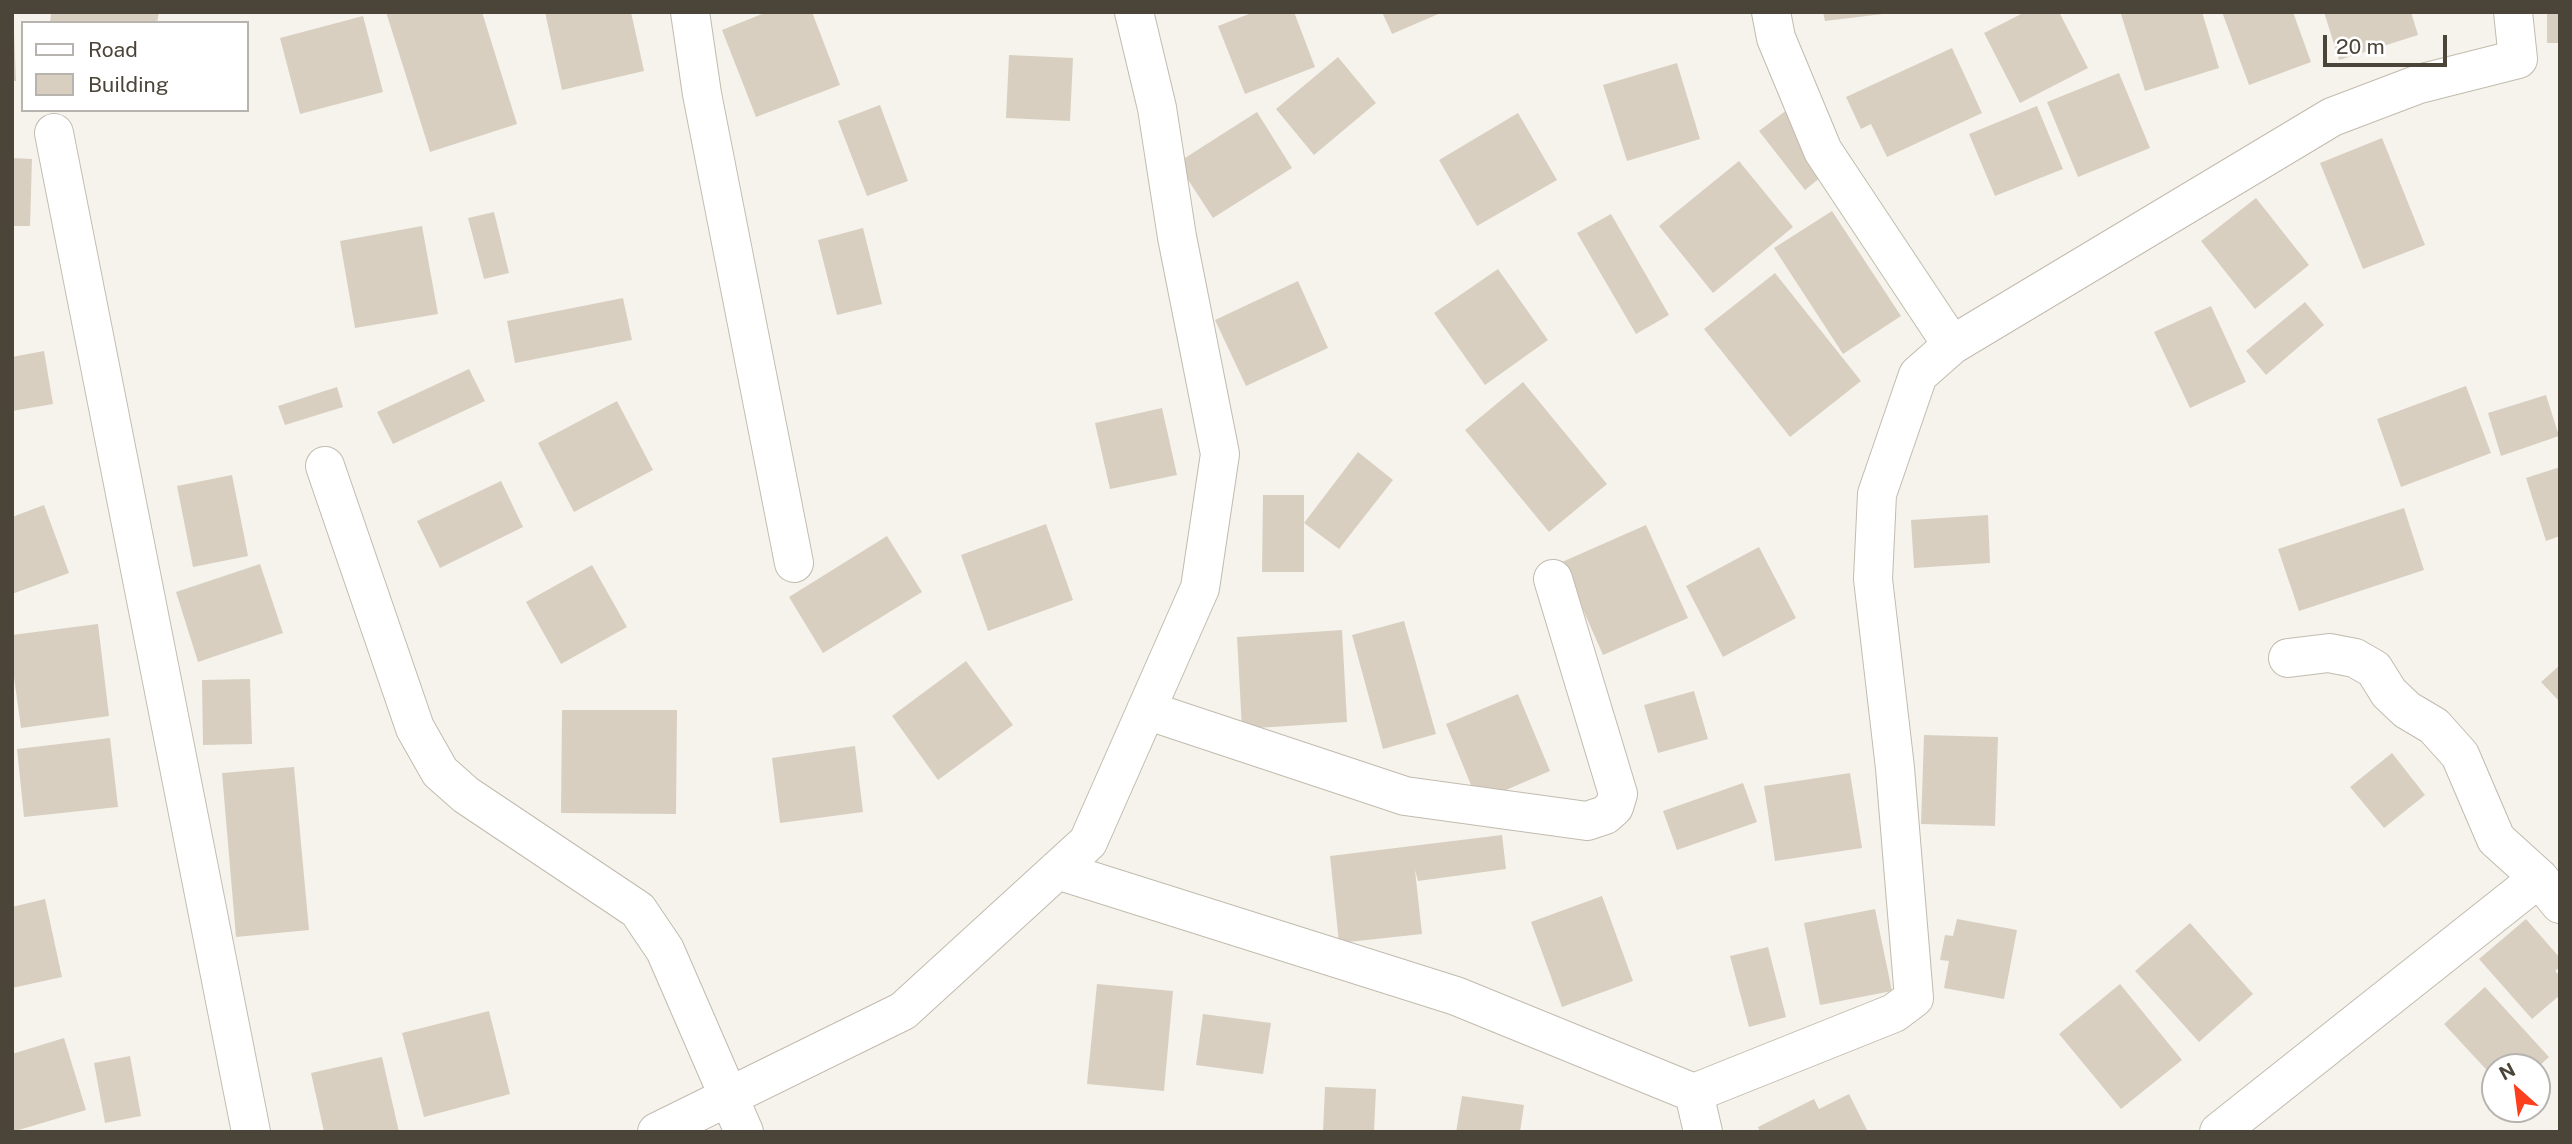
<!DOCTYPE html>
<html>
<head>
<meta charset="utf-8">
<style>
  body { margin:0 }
  #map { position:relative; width:2572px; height:1144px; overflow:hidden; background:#f6f3ec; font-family:"Public Sans",sans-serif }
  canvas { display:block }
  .frame { position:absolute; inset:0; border:14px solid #4b4439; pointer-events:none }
  .legend { position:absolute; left:21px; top:21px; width:228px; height:91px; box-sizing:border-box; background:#fff; border:2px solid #b7b4b0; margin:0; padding:9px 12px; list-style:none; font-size:21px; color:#4b4439 }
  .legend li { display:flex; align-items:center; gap:14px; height:35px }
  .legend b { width:35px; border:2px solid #b7b4b0 }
  .north { position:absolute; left:2481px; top:1053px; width:70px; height:70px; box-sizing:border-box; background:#fff; border:2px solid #b7b4b0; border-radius:50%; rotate:332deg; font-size:19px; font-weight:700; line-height:28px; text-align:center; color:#4b4439 }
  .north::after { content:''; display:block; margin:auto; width:24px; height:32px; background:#fc3f1d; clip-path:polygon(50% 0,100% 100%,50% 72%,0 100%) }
  .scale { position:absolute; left:2323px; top:35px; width:124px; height:32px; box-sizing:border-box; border:4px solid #4b4439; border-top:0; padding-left:9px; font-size:21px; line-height:24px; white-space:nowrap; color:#4b4439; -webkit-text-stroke:5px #fff; paint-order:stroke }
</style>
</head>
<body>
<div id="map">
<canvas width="2572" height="1144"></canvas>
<div class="frame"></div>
<ul class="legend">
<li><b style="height:9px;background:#fff"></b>Road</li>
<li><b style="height:19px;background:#d8cfc1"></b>Building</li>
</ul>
<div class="north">N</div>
<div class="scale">20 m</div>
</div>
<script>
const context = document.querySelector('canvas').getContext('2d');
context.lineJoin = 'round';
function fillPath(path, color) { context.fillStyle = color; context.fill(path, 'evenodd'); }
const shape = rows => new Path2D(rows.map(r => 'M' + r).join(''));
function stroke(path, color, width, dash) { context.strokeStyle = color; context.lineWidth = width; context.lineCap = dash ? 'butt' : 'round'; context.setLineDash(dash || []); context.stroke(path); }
fillPath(shape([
  [51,12,159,12,157,23,50,23],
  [386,12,482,12,517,124,430,152],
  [545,12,631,12,644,71,562,90],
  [767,12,812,12,840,85,756,117,722,30],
  [1254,12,1294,12,1315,67,1245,94,1218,26],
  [1382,12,1443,12,1392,34],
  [1823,12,1883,12,1883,14,1825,21],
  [2025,12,2059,12,2088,68,2020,103,1984,33],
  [2127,12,2202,12,2219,68,2145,91,2121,14],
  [2222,12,2293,12,2311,62,2249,85],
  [2324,12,2411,12,2418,35,2339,60],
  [2547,12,2560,12,2560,43,2547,43],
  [363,16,383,92,300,114,280,38],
  [12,31,14,31,16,81,12,81],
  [1952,48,1982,113,1887,157,1871,124,1861,129,1846,97],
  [1009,55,1073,58,1070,121,1006,118],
  [1338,57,1376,103,1314,155,1276,109],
  [1677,63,1700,139,1627,161,1603,85],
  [2119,73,2150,148,2078,177,2047,102],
  [880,105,908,181,867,196,838,121],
  [1792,106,1837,164,1805,190,1759,131],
  [2037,106,2063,169,1995,196,1969,134],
  [1257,112,1292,168,1213,218,1177,163],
  [1518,113,1557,180,1477,226,1439,160],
  [2382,138,2425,245,2363,269,2320,163],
  [12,158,32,159,30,226,12,226],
  [1739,161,1793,227,1713,293,1659,226],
  [2256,198,2309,265,2255,309,2201,241],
  [1832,211,1901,316,1843,354,1774,248],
  [494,212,509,273,484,279,468,218],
  [1611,214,1669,315,1636,334,1577,233],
  [422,226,438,314,355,328,340,241],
  [863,228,882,304,837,315,818,240],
  [1498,269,1548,340,1485,385,1434,313],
  [1775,273,1861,381,1790,437,1704,329],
  [1298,281,1328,348,1246,386,1215,320],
  [623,298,632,340,515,363,507,321],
  [2305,302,2324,325,2266,375,2246,351],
  [2211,306,2246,382,2190,408,2154,332],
  [44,351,53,404,12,411,12,357],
  [469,369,485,401,393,444,377,412],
  [1523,382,1607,484,1549,532,1465,430],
  [2466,386,2491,453,2401,487,2377,419],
  [337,387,343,407,285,425,278,406],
  [2546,395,2559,436,2501,456,2488,413],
  [617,401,653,470,574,512,538,443],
  [1162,408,1177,475,1110,489,1095,423],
  [1358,452,1393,480,1339,549,1304,523],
  [2560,467,2560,536,2546,541,2526,478],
  [232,475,248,556,193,567,177,486],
  [501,481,523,527,440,568,417,521],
  [1263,495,1304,495,1304,572,1262,572],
  [44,505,69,573,12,594,12,517],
  [2404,508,2424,570,2299,611,2278,549],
  [1988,515,1990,563,1914,568,1911,520],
  [1046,524,1073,600,988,631,961,555],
  [1646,525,1688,618,1603,655,1562,562],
  [887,536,922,592,823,653,789,597],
  [1759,547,1796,618,1723,657,1686,586],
  [260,564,283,633,198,662,176,592],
  [592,565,627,627,561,664,526,602],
  [1404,621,1436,734,1383,749,1352,635],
  [98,624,109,716,21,728,12,663,12,635],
  [1342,630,1347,722,1242,729,1237,637],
  [966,661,1013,725,938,780,892,716],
  [2560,665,2560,702,2541,682],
  [250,679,252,744,203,745,202,680],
  [1694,691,1708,739,1658,753,1644,705],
  [1518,694,1550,771,1478,802,1446,724],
  [562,710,677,710,676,814,561,813],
  [1924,735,1998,737,1995,826,1921,824],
  [110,738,118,807,24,817,17,749],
  [855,746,863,812,780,823,772,758],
  [2392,753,2425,795,2384,828,2350,787],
  [294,767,309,930,236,937,222,773],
  [1850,773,1862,848,1775,861,1764,786],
  [1743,783,1757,822,1677,850,1663,811],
  [1502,835,1506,869,1418,881,1415,870,1422,934,1339,943,1330,856],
  [1602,896,1633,981,1562,1007,1531,922],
  [45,899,62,977,12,988,12,907],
  [1875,909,1892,991,1820,1005,1804,923],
  [1957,919,2017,930,2004,999,1944,988,1949,961,1940,960,1945,935,1953,936],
  [2526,919,2560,958,2560,967,2555,971,2560,976,2560,995,2532,1019,2479,959],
  [2190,923,2253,994,2199,1042,2135,971],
  [1768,947,1786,1017,1749,1027,1730,956],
  [1097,984,1173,991,1164,1091,1087,1084],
  [2120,984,2182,1060,2121,1109,2059,1034],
  [2485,987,2549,1057,2538,1067,2495,1067,2495,1079,2444,1024],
  [489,1011,510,1094,424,1117,402,1033],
  [1203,1014,1271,1023,1263,1074,1196,1065],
  [64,1038,86,1110,12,1132,12,1054],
  [130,1056,141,1116,105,1123,94,1063],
  [382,1057,399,1132,324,1132,311,1073],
  [1325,1087,1376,1089,1374,1132,1323,1132],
  [1849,1094,1868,1132,1760,1132,1758,1127,1814,1099,1819,1109],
  [1462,1096,1524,1105,1520,1132,1456,1132]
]), '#d8cfc1');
const minor = shape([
  [690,12,702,94,794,563],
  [54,133,251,1132],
  [1952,345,2332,117,2419,84,2518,59,2513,12],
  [325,466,415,728,440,772,466,795,638,910,665,950,744,1132],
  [2288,658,2329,653,2355,658,2374,669,2389,693,2407,710,2434,726,2460,755,2496,839,2539,878,2560,904],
  [1146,710,1405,796,1587,821,1605,815,1614,807,1618,794,1553,579],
  [1057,870,1456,996,1694,1093,1894,1013,1914,998,1895,768,1873,579,1877,494,1918,375,1952,345,1823,151,1776,38,1771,12],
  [1694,1093,1703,1132],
  [657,1132,903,1011,1088,842,1200,588,1220,454,1177,237,1157,108,1134,12],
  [2219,1132,2539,878]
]);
stroke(minor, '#c2bbae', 40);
stroke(minor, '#fff', 38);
</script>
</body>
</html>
